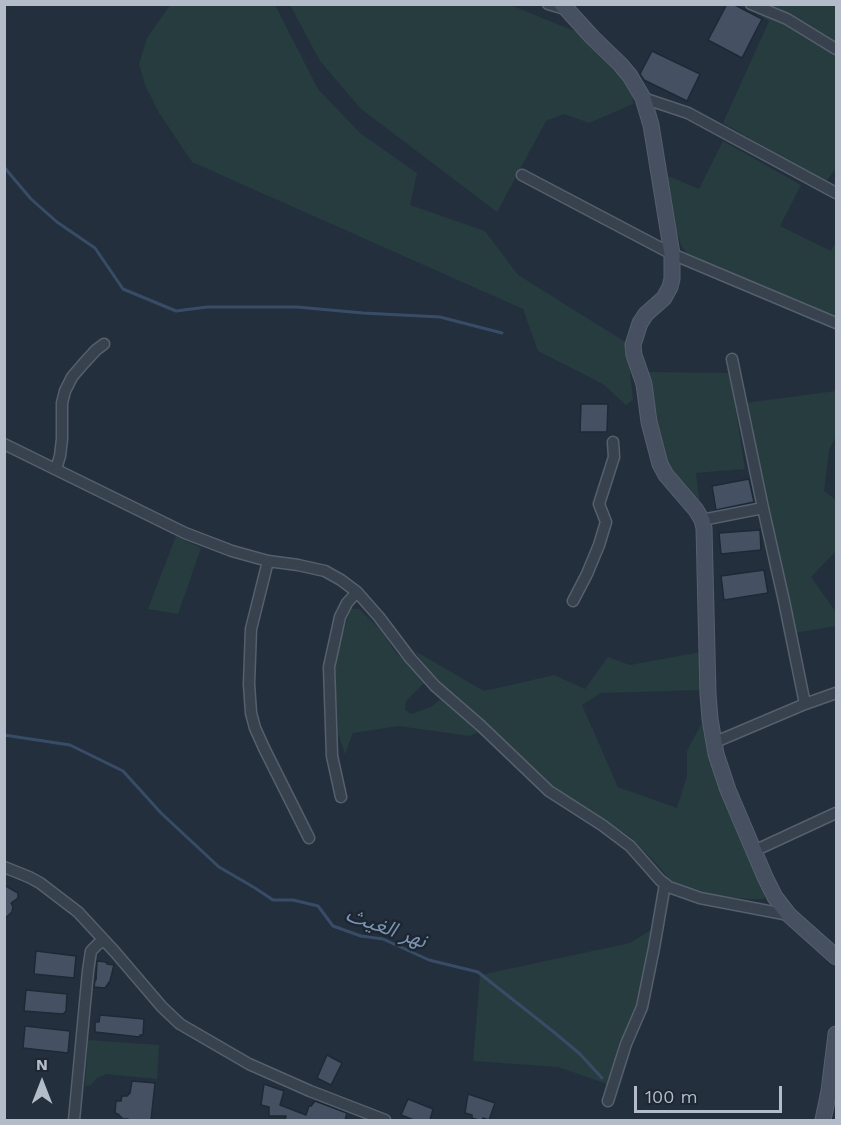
<!DOCTYPE html>
<html>
<head>
<meta charset="utf-8">
<style>
  body { margin:0 }
  #map { position:relative; width:841px; height:1125px; overflow:hidden; background:#242f3e; font-family:"Work Sans",sans-serif }
  canvas { display:block }
  .frame { position:absolute; inset:0; border:6px solid #b4bcc9; pointer-events:none }
  .north { position:absolute; left:12px; top:1053px; width:60px; height:60px; -webkit-text-stroke:4px #1d2633; paint-order:stroke; rotate:0deg; font-size:16px; font-weight:700; line-height:24px; text-align:center; color:#b4bcc9 }
  .north::after { content:''; display:block; margin:auto; width:21px; height:27px; background:#b4bcc9; clip-path:polygon(50% 0,100% 100%,50% 72%,0 100%) }
  .scale { position:absolute; left:634px; top:1086px; width:148px; height:27px; box-sizing:border-box; border:3px solid #b4bcc9; border-top:0; padding-left:8px; font-size:18px; line-height:21px; white-space:nowrap; color:#b4bcc9; -webkit-text-stroke:4px #1d2633; paint-order:stroke }
</style>
</head>
<body>
<div id="map">
<canvas width="841" height="1125"></canvas>
<div class="frame"></div>
<div class="north">N</div>
<div class="scale">100 m</div>
</div>
<script>
const context = document.querySelector('canvas').getContext('2d');
context.lineJoin = 'round';
function fillPath(path, color) { context.fillStyle = color; context.fill(path, 'evenodd'); }
const shape = rows => new Path2D(rows.map(r => 'M' + r).join(''));
function stroke(path, color, width, dash) { context.strokeStyle = color; context.lineWidth = width; context.lineCap = dash ? 'butt' : 'round'; context.setLineDash(dash || []); context.stroke(path); }
function write(font, color, halo, rows, align = 'center') {
  context.font = font + ' "Work Sans","Noto Sans Arabic",sans-serif'; context.lineWidth = 5; context.setLineDash([]); context.textBaseline = 'middle'; context.strokeStyle = halo; context.fillStyle = color; for (const [text, x, y, turn = 0] of rows) {
    context.save(); context.translate(x, y); context.rotate((+turn || 0) * Math.PI / 180); context.textAlign = isNaN(turn) ? turn : align; if (halo) context.strokeText(text, 0, 0); context.fillText(text, 0, 0); context.restore();
  }
}
fillPath(shape([
  [500,4,515,7,582,34,632,88,633,104,589,123,564,114,546,121,497,212,361,109,320,61,290,5],
  [170,5,275,5,318,89,360,133,417,173,410,205,485,231,518,275,627,343,633,400,626,405,603,384,538,351,523,309,192,162,159,113,145,85,139,64,147,38],
  [744,5,836,5,836,168,826,182,723,123,769,21],
  [723,141,801,185,780,226,831,251,836,242,836,318,689,256,681,245,676,229,666,175,699,189],
  [648,372,730,373,745,469,696,473,700,505,667,469,649,386],
  [836,391,836,436,829,450,824,491,836,500,836,551,811,577,836,612,836,626,794,633,745,403],
  [176,536,201,548,178,614,148,609],
  [351,609,359,609,381,630,396,653,427,680,406,701,405,710,411,714,431,707,442,698,479,732,470,736,398,726,353,733,345,754,338,734,335,669,341,638],
  [415,651,484,691,554,675,585,689,608,657,630,665,701,652,701,690,601,693,582,705,618,787,677,808,687,776,687,751,703,721,766,894,764,899,748,899,700,894,670,880,653,860,629,836,576,802,535,773,484,721,430,674],
  [651,930,636,1010,627,1031,619,1043,610,1085,558,1067,473,1061,480,975,630,943],
  [88,1040,159,1045,157,1079,107,1074,97,1078,91,1085,85,1086]
]), '#263c3f');
stroke(shape([
  [4,167,31,199,57,222,95,248,123,289,176,311,207,307,297,307,363,313,440,317,502,333],
  [4,735,70,745,123,771,161,813,219,867,255,888,273,900,293,900,318,906,333,926,361,936,383,939,429,960,478,972,555,1033,580,1054,602,1078]
]), '#394c67', 3);
const building = shape([
  [727,4,733,4,762,19,742,58,708,40,727,4],
  [652,51,700,74,687,101,644,80,640,74,652,51],
  [581,404,608,404,607,432,580,432,581,404],
  [749,479,754,502,716,510,712,486,749,479],
  [760,530,761,550,721,554,719,533,760,530],
  [764,570,768,593,724,600,721,576,764,570],
  [4,885,18,893,18,898,11,903,13,907,12,912,4,919,4,885],
  [36,951,76,956,74,978,34,974,36,951],
  [97,961,106,962,107,964,114,965,110,981,105,988,94,987,95,981,96,980,97,961],
  [26,990,67,994,66,1011,63,1014,24,1011,26,990],
  [100,1015,144,1019,143,1035,140,1035,140,1037,95,1032,95,1022,99,1022,100,1015],
  [25,1026,70,1031,68,1053,23,1048,25,1026],
  [327,1055,342,1063,331,1085,317,1078,327,1055],
  [132,1081,155,1083,151,1120,128,1120,128,1119,123,1119,118,1114,115,1113,116,1101,121,1101,122,1096,127,1096,130,1093,132,1081],
  [264,1084,284,1091,280,1105,306,1115,309,1106,311,1106,315,1101,347,1113,345,1120,285,1120,286,1116,269,1116,269,1107,261,1105,264,1084],
  [468,1094,495,1103,489,1120,483,1118,482,1120,479,1120,472,1118,472,1115,465,1113,468,1094],
  [408,1099,433,1109,430,1120,414,1120,401,1115,408,1099]
]);
fillPath(building, '#455162');
stroke(building, '#1f2835', 1.5);
const street = shape([
  [548,4,565,9],
  [751,4,787,19,836,49],
  [643,98,688,113,836,193],
  [522,175,672,254,836,323],
  [732,359,763,508,784,601,805,704],
  [4,444,185,533,232,551,268,561,298,565,325,571,341,580,357,592,379,617,410,658,435,686,480,725,549,791,602,825,630,846,660,880,669,887,700,898,789,915],
  [56,469,60,456,62,439,62,403,65,391,72,377,84,363,96,350,104,344],
  [702,520,763,508],
  [268,561,251,629,249,684,251,713,255,728,264,748,309,838],
  [573,601,587,574,599,545,606,522,599,504,614,457,613,442],
  [713,743,805,704,836,693],
  [341,797,332,756,329,667,340,617,347,603,357,592],
  [754,851,836,813],
  [4,867,29,877,40,883,78,912,115,952,162,1007,180,1024,249,1064,310,1091,385,1120],
  [608,1101,626,1044,642,1007,654,948,665,884],
  [74,1120,88,971,91,951,98,944,104,941]
]);
const secondary = shape([
  [562,4,593,38,620,64,630,76,643,98,651,125,672,254,672,279,670,287,664,298,646,314,640,323,633,345,634,355,644,384,649,422,660,464,666,475,696,510,702,520,704,528,708,694,710,719,716,754,728,790,765,877,775,897,789,915,836,957],
  [823,1120,829,1091,836,1034]
]);
stroke(street, '#565f6c', 13);
stroke(secondary, '#565f6c', 17);
stroke(street, '#38414e', 10);
stroke(secondary, '#465061', 15);
write('italic 21px', '#7c92b1', '#1d2633', [
  ["نهر الغيث",386,928,20]
]);
</script>
</body>
</html>
